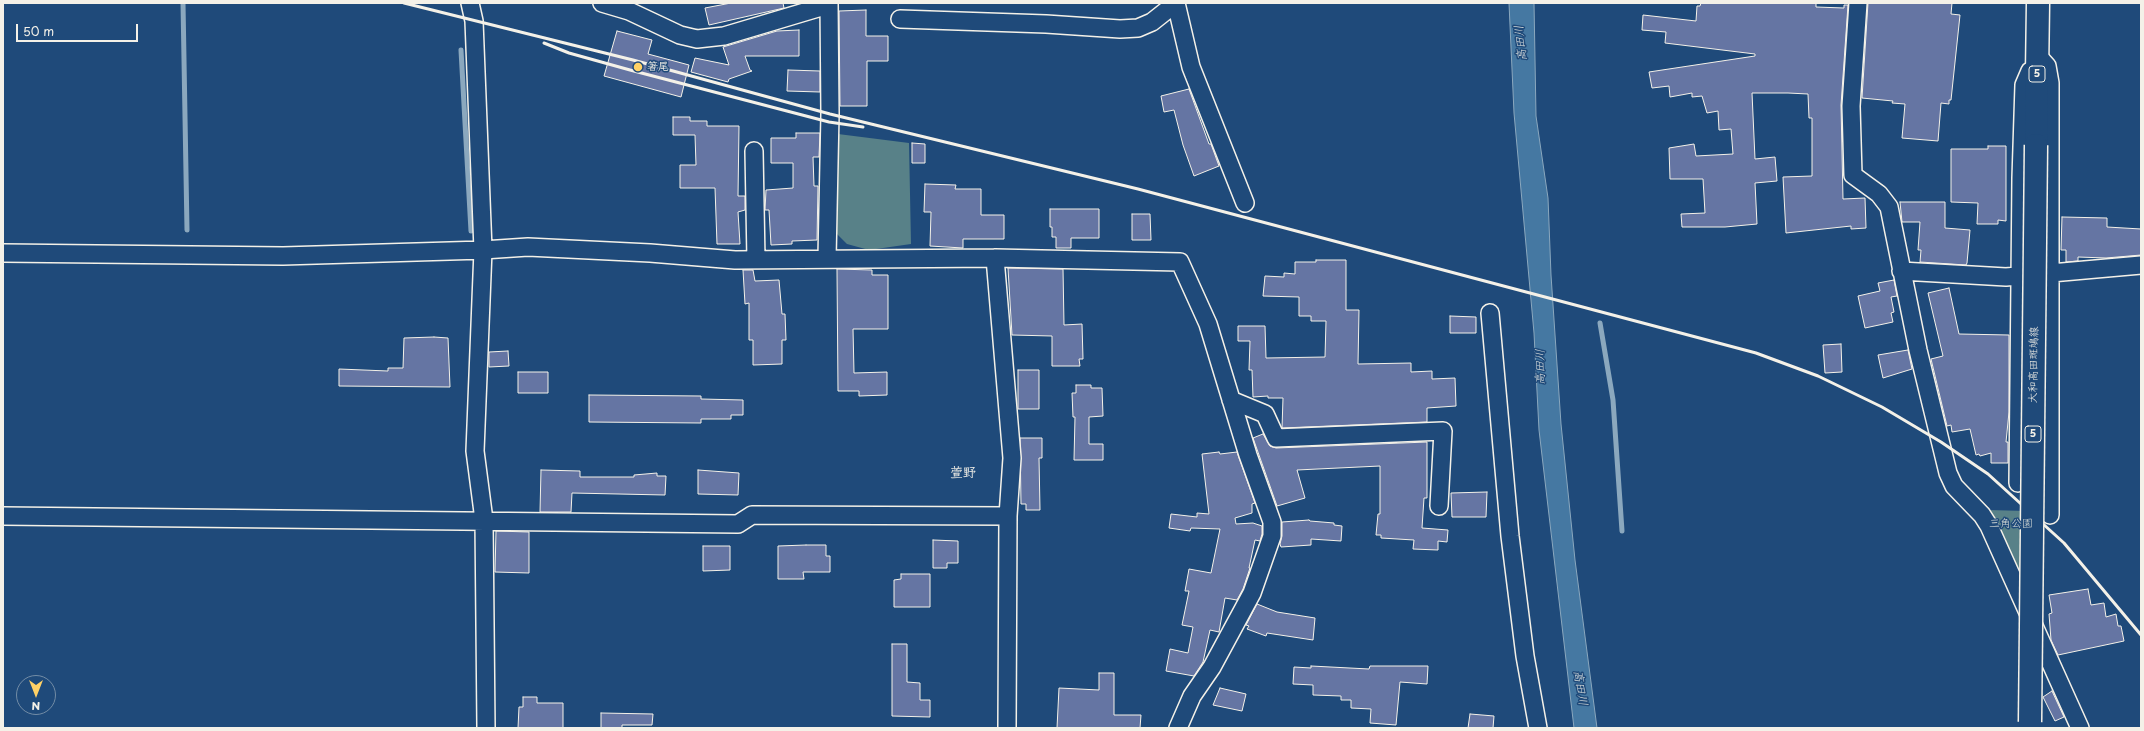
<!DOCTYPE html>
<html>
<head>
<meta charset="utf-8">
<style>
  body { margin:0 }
  #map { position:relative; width:2144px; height:731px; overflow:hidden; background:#1f4a7a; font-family:"Playpen Sans",sans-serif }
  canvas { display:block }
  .frame { position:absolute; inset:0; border:4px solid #f4f1e8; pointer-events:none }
  .north { position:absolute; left:16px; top:675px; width:40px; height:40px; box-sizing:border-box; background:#1f4a7a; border:1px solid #748da6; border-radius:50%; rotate:180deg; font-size:11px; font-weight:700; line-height:16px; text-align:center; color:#f4f1e8 }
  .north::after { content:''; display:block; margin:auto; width:14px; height:18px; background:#ffd166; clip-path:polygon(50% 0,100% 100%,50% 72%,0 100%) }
  .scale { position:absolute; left:16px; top:24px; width:122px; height:18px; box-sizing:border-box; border:2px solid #f4f1e8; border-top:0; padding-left:5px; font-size:12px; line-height:14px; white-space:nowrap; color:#f4f1e8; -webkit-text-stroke:3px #1f4a7a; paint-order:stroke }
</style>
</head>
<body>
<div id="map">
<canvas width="2144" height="731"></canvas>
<div class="frame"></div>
<div class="north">N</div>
<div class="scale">50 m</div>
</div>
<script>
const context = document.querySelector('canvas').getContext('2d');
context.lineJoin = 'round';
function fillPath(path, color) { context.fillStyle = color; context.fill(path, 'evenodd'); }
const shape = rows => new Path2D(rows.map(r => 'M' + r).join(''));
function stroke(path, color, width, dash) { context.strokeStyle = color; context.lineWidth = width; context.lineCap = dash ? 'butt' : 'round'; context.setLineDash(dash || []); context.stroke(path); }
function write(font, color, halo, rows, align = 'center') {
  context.font = font + ' "Playpen Sans","Klee One",sans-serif'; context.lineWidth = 3; context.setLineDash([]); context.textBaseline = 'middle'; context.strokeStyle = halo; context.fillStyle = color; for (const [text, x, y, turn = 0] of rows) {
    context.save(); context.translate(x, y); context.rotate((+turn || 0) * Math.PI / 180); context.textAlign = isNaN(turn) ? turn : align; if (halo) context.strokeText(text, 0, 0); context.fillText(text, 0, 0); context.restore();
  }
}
fillPath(shape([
  [838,134,909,143,911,244,869,250,847,244,837,234,834,222],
  [1988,510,2026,511,2025,581]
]), '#588188');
const water = shape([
  [1509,3,1534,3,1536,116,1548,198,1551,275,1561,424,1575,560,1597,728,1574,728,1539,430,1534,333,1514,113,1509,3]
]);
fillPath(water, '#4578a2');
stroke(water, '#8ba8be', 1);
stroke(shape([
  [183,3,187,230],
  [461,50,471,231],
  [1600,323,1613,400,1622,531]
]), '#8ba8be', 5);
const building = shape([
  [731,3,783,3,784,8,709,25,705,8,731,3],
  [1701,3,1816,3,1816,7,1844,8,1844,5,1848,5,1841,105,1843,199,1865,198,1866,228,1851,229,1851,226,1786,233,1783,177,1812,176,1812,118,1809,118,1808,94,1788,93,1752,93,1755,159,1775,157,1777,181,1755,183,1757,224,1725,227,1682,227,1681,214,1705,213,1703,179,1670,179,1669,148,1694,144,1696,156,1733,154,1731,129,1719,130,1718,111,1707,113,1702,96,1692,97,1692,93,1670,97,1669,86,1652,88,1649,72,1755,56,1755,54,1665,43,1666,32,1642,30,1643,15,1696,21,1697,6,1700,6,1701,3],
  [1868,3,1952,3,1951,14,1960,15,1951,100,1949,100,1949,104,1941,103,1938,141,1902,138,1905,104,1892,103,1893,101,1862,98,1868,3],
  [866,10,866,36,888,36,888,61,867,61,867,106,840,106,839,11,866,10],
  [799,30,799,56,745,56,750,70,752,71,729,79,728,82,691,72,695,58,729,65,723,47,777,31,799,30],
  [617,31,652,40,648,54,689,65,681,97,604,76,617,31],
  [788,70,820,71,820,92,787,91,788,70],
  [1189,89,1209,144,1211,144,1219,166,1194,176,1183,145,1174,110,1164,112,1161,96,1189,89],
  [673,117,690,117,690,121,707,121,707,126,739,126,738,196,745,196,745,210,738,212,740,244,717,244,715,188,680,188,680,165,696,165,695,135,673,135,673,117],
  [796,133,820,133,819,157,813,157,814,186,818,186,817,240,792,241,792,244,771,245,769,210,765,210,766,190,793,188,793,163,771,163,771,138,796,138,796,133],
  [912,143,925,144,925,163,912,163,912,143],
  [1988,146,2006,146,2006,221,1998,220,1998,224,1977,224,1978,203,1951,202,1951,149,1988,149,1988,146],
  [925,184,956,185,955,189,981,189,981,215,1004,215,1004,239,963,239,963,248,930,246,931,212,924,212,925,184],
  [1900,202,1945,202,1945,228,1970,230,1967,263,1966,265,1920,262,1921,250,1918,250,1920,222,1902,222,1900,202],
  [1050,209,1099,209,1099,238,1071,238,1071,248,1056,248,1056,237,1052,237,1052,227,1050,227,1050,209],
  [1132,214,1150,214,1151,240,1132,240,1132,214],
  [2062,217,2107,218,2107,227,2141,229,2141,255,2106,258,2078,257,2078,261,2066,262,2066,250,2061,250,2062,217],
  [1316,260,1346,260,1346,310,1359,310,1358,364,1411,363,1411,372,1432,371,1432,379,1455,378,1456,406,1427,408,1427,422,1282,428,1283,398,1268,398,1268,396,1253,397,1252,370,1249,370,1250,341,1238,341,1238,326,1265,326,1266,358,1325,357,1326,321,1311,321,1311,316,1299,316,1299,297,1263,296,1265,276,1284,277,1284,273,1295,274,1295,262,1316,262,1316,260],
  [1008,268,1063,269,1064,325,1082,324,1083,359,1079,359,1080,366,1052,366,1052,336,1012,335,1008,268],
  [837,269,872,270,872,275,888,275,888,329,853,329,854,373,887,372,887,395,859,396,859,391,838,391,837,269],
  [743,270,753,270,755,281,779,280,782,314,785,314,786,340,782,340,782,364,753,365,753,340,749,340,749,303,745,304,743,270],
  [1894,280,1897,296,1891,297,1894,312,1891,313,1893,322,1865,328,1858,296,1880,291,1878,283,1894,280],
  [1949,288,1959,334,2009,335,2009,412,2006,442,2008,442,2008,463,1991,463,1991,453,1980,456,1979,454,1976,455,1970,429,1952,432,1951,425,1947,426,1931,359,1943,356,1928,293,1949,288],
  [1450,316,1476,317,1476,333,1450,333,1450,316],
  [434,337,448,338,450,387,339,386,339,369,388,371,388,368,403,368,404,338,434,337],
  [1841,344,1842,372,1825,373,1823,345,1841,344],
  [1908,350,1912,369,1883,378,1878,355,1908,350],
  [508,351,509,366,489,367,489,352,508,351],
  [1018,370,1039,370,1039,409,1018,409,1018,370],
  [518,372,548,372,548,393,518,393,518,372],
  [1076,385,1091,385,1091,388,1102,388,1103,416,1089,417,1089,444,1103,444,1103,460,1074,460,1075,417,1073,417,1072,393,1076,393,1076,385],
  [589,395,701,396,701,399,743,400,743,415,731,415,731,419,701,419,701,423,589,422,589,395],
  [1263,434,1270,446,1276,448,1427,442,1427,498,1424,498,1422,528,1448,530,1447,542,1438,541,1438,550,1413,549,1414,540,1381,538,1381,535,1376,535,1378,514,1380,514,1380,466,1297,470,1305,498,1277,506,1253,438,1263,434],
  [1020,438,1042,438,1042,458,1039,458,1040,510,1026,510,1026,504,1021,504,1020,438],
  [1219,452,1220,454,1237,452,1255,503,1252,504,1252,513,1235,518,1236,524,1253,523,1262,526,1262,534,1260,541,1255,540,1249,568,1250,568,1243,589,1237,600,1225,598,1219,632,1210,630,1203,662,1194,676,1166,671,1170,649,1188,653,1193,627,1182,625,1189,591,1185,591,1189,569,1211,573,1220,529,1191,528,1190,531,1169,528,1171,514,1197,517,1197,513,1209,514,1202,454,1219,452],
  [541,470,580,471,580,477,634,477,634,475,657,473,657,476,666,476,665,495,572,493,571,512,540,512,541,470],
  [698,470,739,473,738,495,698,494,698,470],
  [1487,492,1486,517,1452,517,1451,493,1487,492],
  [1309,520,1310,521,1334,523,1334,525,1342,526,1341,541,1311,539,1311,545,1281,547,1280,544,1282,536,1282,522,1309,520],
  [496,531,529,532,529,573,495,572,496,531],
  [933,540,958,541,958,563,947,563,947,568,933,568,933,540],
  [806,545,826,545,826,556,830,556,830,572,803,572,804,579,778,579,778,546,806,545],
  [703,546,730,546,730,570,703,571,703,546],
  [901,574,930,574,930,607,894,607,894,580,901,579,901,574],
  [2088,589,2091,605,2104,603,2106,617,2116,614,2118,626,2121,626,2124,641,2058,655,2051,640,2049,614,2052,613,2049,595,2088,589],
  [1257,604,1277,612,1315,618,1313,640,1267,633,1266,636,1247,629,1249,626,1246,625,1257,604],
  [892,644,907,644,907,682,920,683,920,700,930,700,930,717,892,716,892,644],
  [1311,666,1369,669,1370,666,1428,666,1427,684,1400,682,1396,725,1370,723,1371,709,1351,708,1351,700,1341,700,1341,696,1313,695,1313,685,1293,684,1294,667,1311,668,1311,666],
  [1099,673,1114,673,1114,715,1141,715,1140,728,1057,728,1059,688,1099,690,1099,673],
  [1220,688,1246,694,1242,711,1213,705,1220,688],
  [2052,691,2064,717,2055,721,2043,697,2052,691],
  [523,697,537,697,537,703,563,703,563,728,518,728,519,707,523,707,523,697],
  [601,713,653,714,652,725,622,725,622,728,601,728,601,713],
  [1470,714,1494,716,1493,728,1468,728,1470,714]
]);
fillPath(building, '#6575a3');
stroke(building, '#f4f1e8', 1);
const minor = shape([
  [602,3,629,11,680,35,697,39,724,36,828,5],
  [1176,3,1191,67,1245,203],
  [1858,3,1851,106,1853,175,1879,194,1889,207,1918,350,1948,473,1954,486,1982,515,1989,526,2080,728],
  [900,19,1046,24,1120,29,1138,28,1152,22,1176,3],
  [2037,55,2047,66,2050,83,2050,515],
  [754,151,756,260],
  [3,253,283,256,483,250,474,21,470,3],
  [827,258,830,114,829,3],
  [995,258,1012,458,1008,516,1007,728],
  [1901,271,2006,277,2141,265],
  [1490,313,1510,536,1525,656,1538,728],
  [1231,400,1265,414,1276,438,1443,431,1439,506],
  [2018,483,2021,178,2024,85,2030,71,2037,68],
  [3,516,738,524,752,515,1008,516],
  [486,728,484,520,475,451,483,250,528,247,650,253,735,260,995,258,1180,262,1208,324,1248,455,1272,522,1272,536,1252,593,1212,667,1192,696,1178,728]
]);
const primary = shape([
  [2036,145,2038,3]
]);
stroke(minor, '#f4f1e8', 20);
stroke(primary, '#f4f1e8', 25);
stroke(minor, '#1f4a7a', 17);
stroke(primary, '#1f4a7a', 22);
stroke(shape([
  [404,3,633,60,830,114,1138,189,1756,353,1818,376,1882,407,1941,442,1988,474,2064,543,2141,635],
  [544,43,569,53,630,70,829,122,863,127]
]), '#f4f1e8', 3);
const primaryBridge = shape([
  [2030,722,2036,145]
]);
stroke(primaryBridge, '#f4f1e8', 25, []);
stroke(primaryBridge, '#1f4a7a', 22);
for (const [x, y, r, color] of [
  [638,67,5,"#ffd166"]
]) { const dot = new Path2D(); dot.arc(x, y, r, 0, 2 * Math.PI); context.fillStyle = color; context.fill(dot); stroke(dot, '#1f4a7a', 1.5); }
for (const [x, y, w] of [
  [2037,74,16],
  [2033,434,16]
]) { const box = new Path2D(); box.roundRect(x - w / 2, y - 8, w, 16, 3); context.fillStyle = '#1f4a7a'; context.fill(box); stroke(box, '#f4f1e8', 1); }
write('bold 10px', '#f4f1e8', null, [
  ["5",2037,74],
  ["5",2033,434]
]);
write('bold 11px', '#f4f1e8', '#1f4a7a', [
  ["箸尾",647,67]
], 'left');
write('11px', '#f4f1e8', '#1f4a7a', [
  ["大和高田斑鳩線",2034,365,-89]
]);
write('11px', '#dde0da', '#1f4a7a', [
  ["三角公園",2011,524]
]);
write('italic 12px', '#dadfde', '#1f4a7a', [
  ["高田川",1521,43,-96],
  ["高田川",1541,367,-90],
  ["高田川",1580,688,81]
]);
write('bold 13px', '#f4f1e8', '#1f4a7a', [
  ["萱野",963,473]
]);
</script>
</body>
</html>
